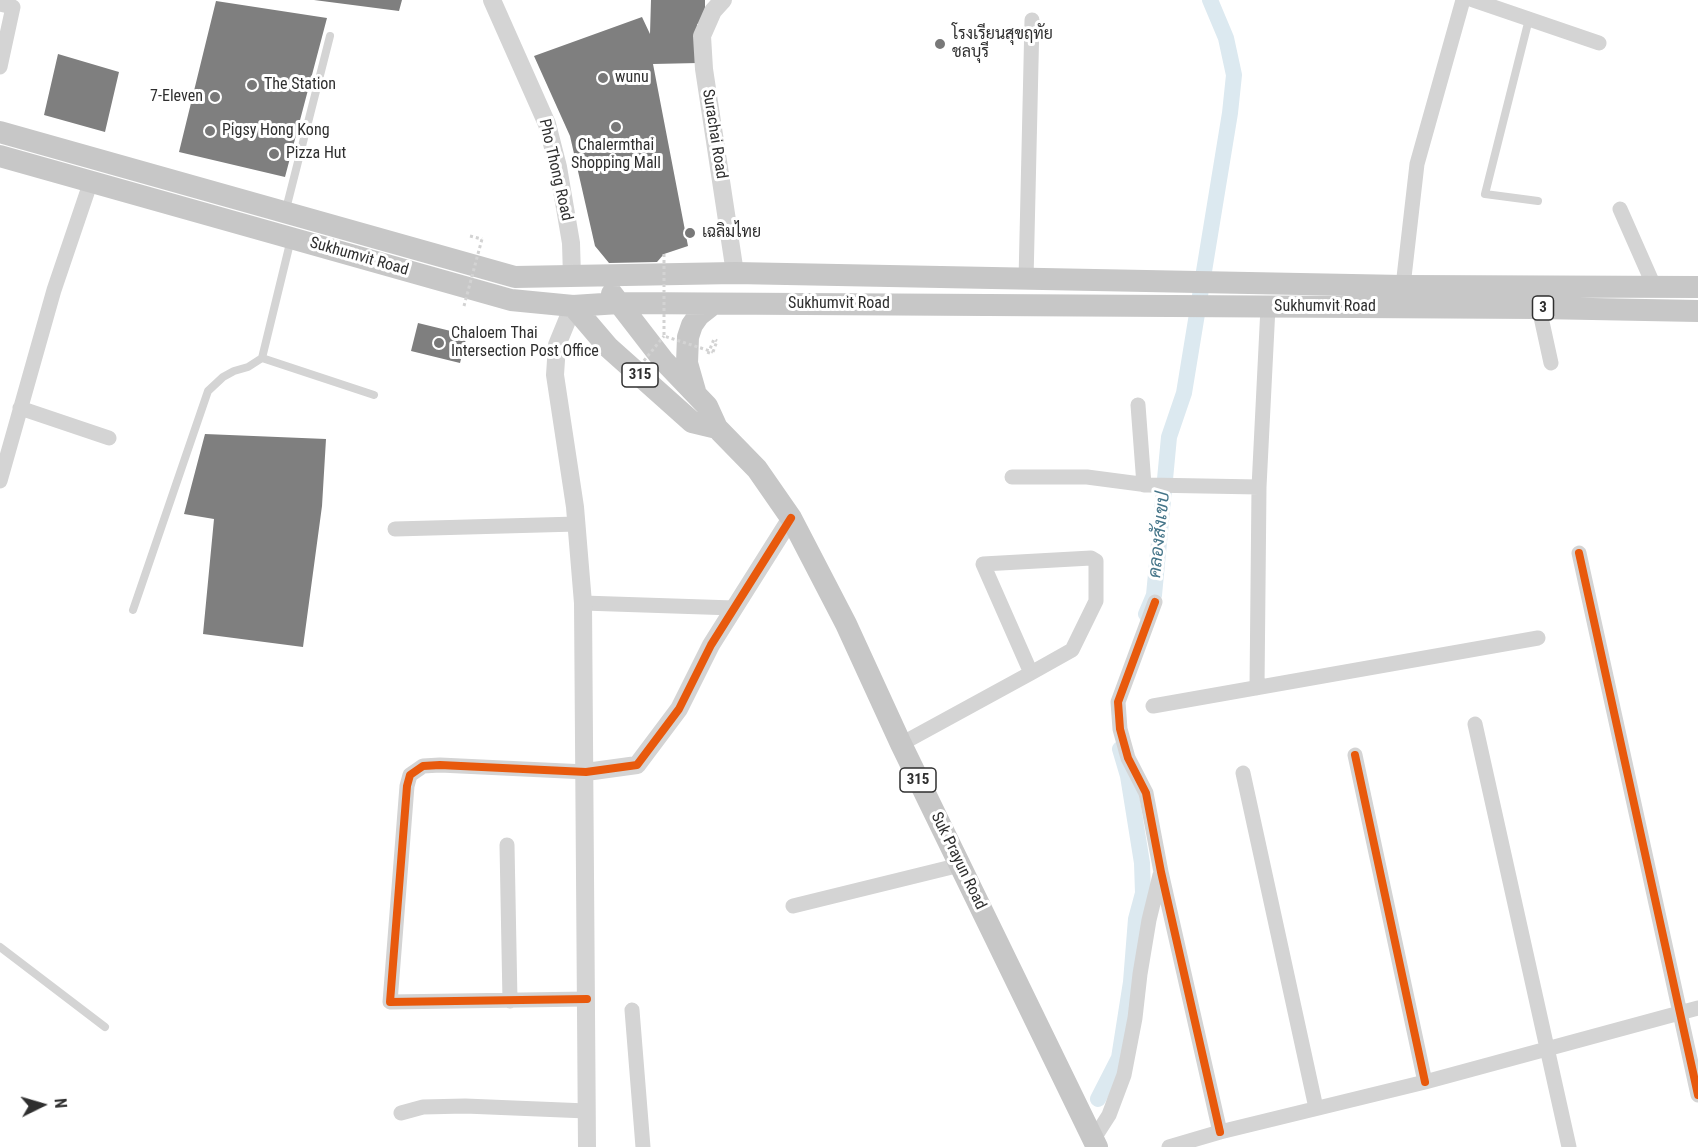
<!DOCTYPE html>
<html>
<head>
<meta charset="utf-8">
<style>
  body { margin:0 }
  #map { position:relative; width:1698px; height:1147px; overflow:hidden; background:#fff; font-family:"Roboto Condensed",sans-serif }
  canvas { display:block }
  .north { position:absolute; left:12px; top:1075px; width:60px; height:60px; -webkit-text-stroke:4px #fff; paint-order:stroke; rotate:85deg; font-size:16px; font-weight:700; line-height:24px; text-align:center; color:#2f2f2f }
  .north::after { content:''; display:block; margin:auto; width:21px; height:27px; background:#2f2f2f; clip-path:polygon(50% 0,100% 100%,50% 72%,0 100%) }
</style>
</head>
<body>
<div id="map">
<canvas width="1698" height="1147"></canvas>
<div class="north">N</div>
</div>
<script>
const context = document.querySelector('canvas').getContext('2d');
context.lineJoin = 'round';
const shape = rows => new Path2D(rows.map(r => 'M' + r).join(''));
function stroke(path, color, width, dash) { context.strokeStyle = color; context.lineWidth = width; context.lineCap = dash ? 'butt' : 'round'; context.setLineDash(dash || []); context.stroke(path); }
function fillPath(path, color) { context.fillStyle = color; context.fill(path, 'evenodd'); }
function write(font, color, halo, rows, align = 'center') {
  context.font = font + ' "Roboto Condensed",Sarabun,sans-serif'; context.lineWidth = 6; context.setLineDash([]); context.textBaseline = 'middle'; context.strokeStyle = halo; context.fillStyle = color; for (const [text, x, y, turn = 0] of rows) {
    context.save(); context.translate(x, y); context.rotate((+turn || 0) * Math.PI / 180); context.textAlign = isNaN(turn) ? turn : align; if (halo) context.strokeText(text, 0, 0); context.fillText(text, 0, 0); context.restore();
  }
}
stroke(shape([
  [1146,614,1154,595,1169,437,1184,393,1230,113,1234,75,1226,38,1210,0],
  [1098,1099,1119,1058,1131,982,1136,919,1143,893,1142,863,1128,776,1120,749]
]), '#dce9f0', 16);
fillPath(shape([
  [314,0,402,0,399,11],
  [651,0,705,0,705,23,697,24,698,63,653,64,688,246,664,254,657,262,609,263,595,246,570,136,534,56,642,17,650,34],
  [216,1,327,18,285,177,179,152],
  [58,54,119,72,105,132,44,115],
  [418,323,467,335,460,363,411,351],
  [205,434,326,439,322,506,303,647,203,634,214,519,184,514]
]), '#7f7f7f');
stroke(shape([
  [470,236,482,239],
  [713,352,717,341],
  [708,354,714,339,717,341]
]), '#d3d3d3', 3, [3, 3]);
stroke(shape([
  [1529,19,1485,194,1538,201],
  [286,209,330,36],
  [262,358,374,395],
  [133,610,208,391,223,377,234,371,248,367,262,358,291,239],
  [0,947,105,1027]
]), '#d4d4d4', 8);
stroke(shape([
  [1473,0,1599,43],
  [0,4,13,7,0,67],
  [1620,209,1654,286],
  [1026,280,1032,20],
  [1403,286,1417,164,1463,0],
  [1539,308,1551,363],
  [1138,405,1144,485],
  [20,408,109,438],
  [1012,477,1087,477,1148,485,1259,487],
  [0,481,54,290,91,181],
  [395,529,577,524],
  [1579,553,1698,1095],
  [1155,602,1118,702,1120,729,1128,758,1146,793,1161,872,1220,1132],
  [583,603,734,608],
  [1257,688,1259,487,1268,307],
  [1153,706,1538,638],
  [1475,724,1569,1147],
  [901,744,1031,673,1072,650,1096,601,1096,561,1091,558,983,564,1031,673],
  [1355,755,1425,1082],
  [586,772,440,765,423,766,410,775,407,786,390,1002,587,999],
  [1243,773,1316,1108],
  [507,845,510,1001],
  [793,906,960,865],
  [632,1010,643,1147],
  [401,1113,423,1107,465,1106,587,1111],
  [1093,1140,1109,1115,1124,1075,1135,1018,1140,974,1149,920,1160,875],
  [1169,1147,1220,1132,1425,1082,1698,1008]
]), '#d4d4d4', 15);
stroke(shape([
  [492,0,547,124,558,167,571,243,572,277],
  [723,0,713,11,702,36,704,69,735,273],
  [573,306,557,345,555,375,575,507,583,603,587,1147],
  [586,772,637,765,679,709,711,645,791,518]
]), '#d4d4d4', 18);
stroke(shape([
  [0,132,515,277,735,273,1403,286,1698,287],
  [0,156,511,300,573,306,619,303,1539,308,1698,311],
  [612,294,663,360,707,406,717,428,757,469,791,518,846,624,901,744,1097,1147],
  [573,306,608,347,692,422,717,428],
  [695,391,687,363,688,337,692,325,699,315,713,304]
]), '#c7c7c7', 22);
stroke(shape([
  [664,254,664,336,713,352],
  [464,306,482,239],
  [625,384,664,336]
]), '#d3d3d3', 3, [3, 3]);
stroke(shape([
  [1579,553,1698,1095],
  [1155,602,1118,702,1120,729,1128,758,1146,793,1161,872,1220,1132],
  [1355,755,1425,1082],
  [587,999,390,1002,407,786,410,775,423,766,440,765,586,772,637,765,679,709,711,645,791,518]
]), '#e8590c', 8);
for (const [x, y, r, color] of [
  [940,44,6,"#787878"],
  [603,78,6,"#787878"],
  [252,85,6,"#787878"],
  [215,97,6,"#787878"],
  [616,127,6,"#787878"],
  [210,131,6,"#787878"],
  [274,154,6,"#787878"],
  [690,233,6,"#787878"],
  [439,343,6,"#787878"]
]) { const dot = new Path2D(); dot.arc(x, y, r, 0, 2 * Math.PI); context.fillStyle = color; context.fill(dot); stroke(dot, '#fff', 2); }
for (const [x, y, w] of [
  [1543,308,21],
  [640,375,36],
  [918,780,36]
]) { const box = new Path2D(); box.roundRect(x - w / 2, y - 12, w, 24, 4.5); context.fillStyle = '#fff'; context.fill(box); stroke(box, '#2f2f2f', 1.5); }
write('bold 15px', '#2f2f2f', null, [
  ["3",1543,308],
  ["315",640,375],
  ["315",918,780]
]);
write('16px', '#2f2f2f', '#fff', [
  ["โรงเรียนสุขฤทัย",952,35],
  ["ชลบุรี",952,53],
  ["wunu",615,78],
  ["The Station",264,85],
  ["7-Eleven",203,97,"right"],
  ["Pigsy Hong Kong",222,131],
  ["Chalermthai",616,146,"center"],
  ["Shopping Mall",616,164,"center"],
  ["Pizza Hut",286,154],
  ["เฉลิมไทย",702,233],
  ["Chaloem Thai",451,334],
  ["Intersection Post Office",451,352]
], 'left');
write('16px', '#2f2f2f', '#fff', [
  ["Surachai Road",714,134,81],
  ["Pho Thong Road",555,170,77],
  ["Sukhumvit Road",359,257,16],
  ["Sukhumvit Road",839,304],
  ["Sukhumvit Road",1325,307],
  ["Suk Prayun Road",958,861,64]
]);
write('italic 18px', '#457589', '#fff', [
  ["คลองสังเขป",1160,535,-84]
]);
</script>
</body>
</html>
